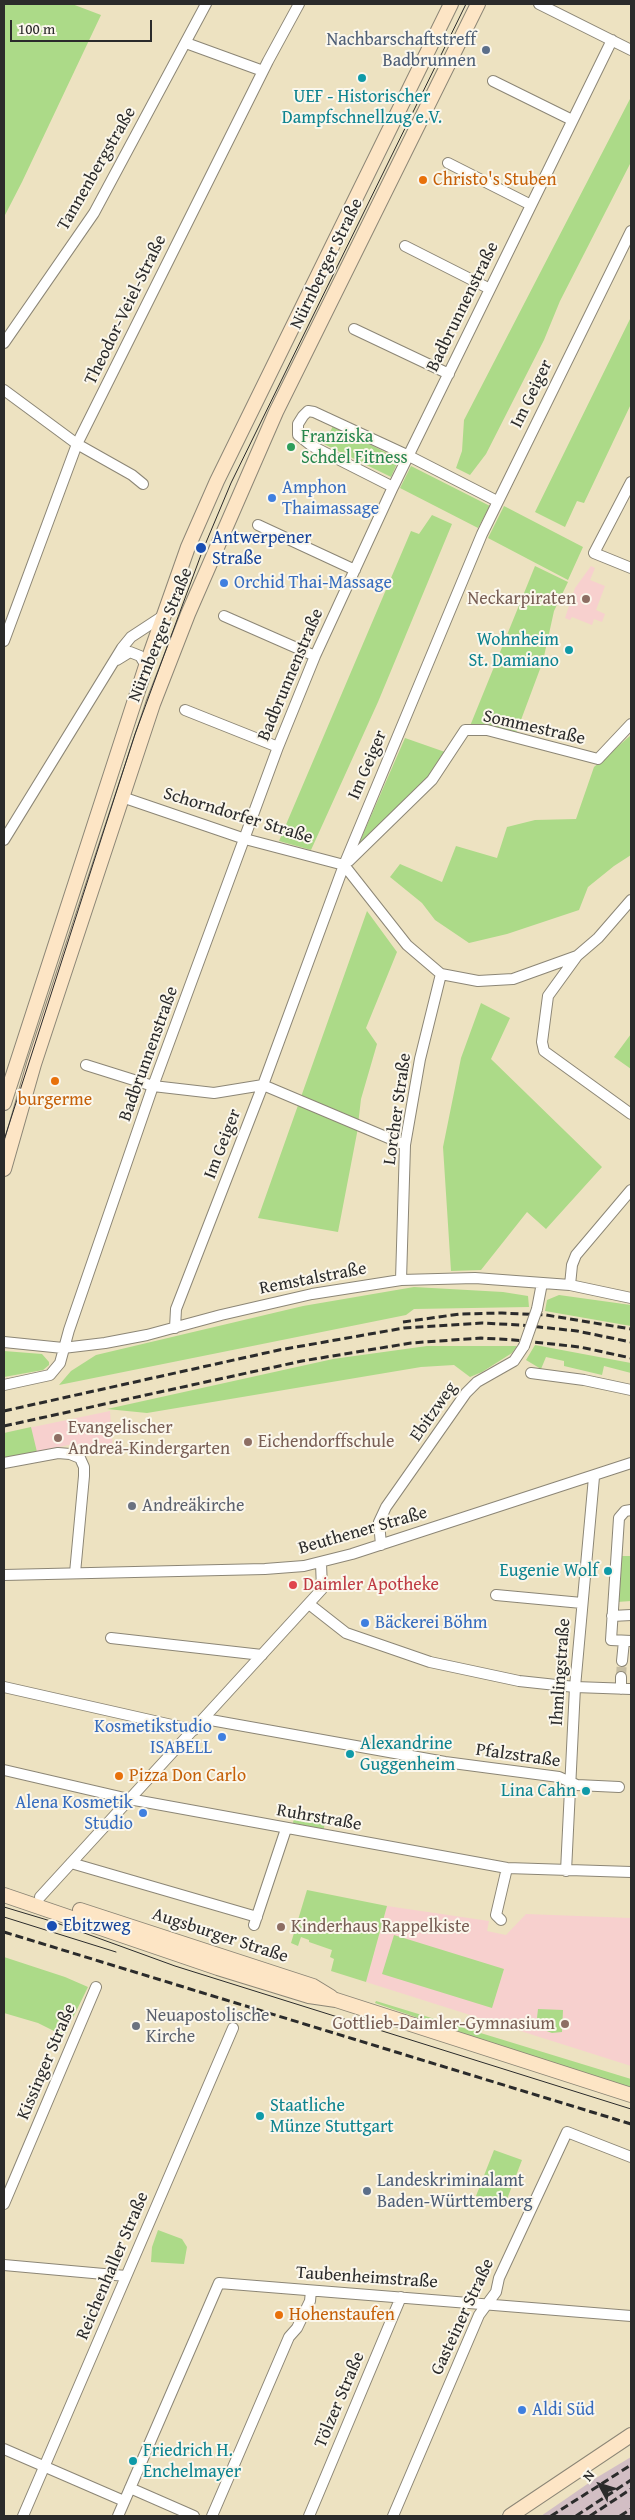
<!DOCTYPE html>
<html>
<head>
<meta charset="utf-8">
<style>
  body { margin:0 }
  #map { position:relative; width:635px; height:2520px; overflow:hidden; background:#ede2c1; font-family:"Gentium Book Plus",serif }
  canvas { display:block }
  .frame { position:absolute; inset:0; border:5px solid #2b2b2b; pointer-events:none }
  .north { position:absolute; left:575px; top:2460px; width:50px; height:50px; -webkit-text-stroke:4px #fbf7ec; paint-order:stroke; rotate:309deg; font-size:14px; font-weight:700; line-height:20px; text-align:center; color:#2b2b2b }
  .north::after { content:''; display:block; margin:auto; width:18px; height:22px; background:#2b2b2b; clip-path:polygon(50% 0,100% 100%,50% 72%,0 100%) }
  .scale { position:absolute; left:10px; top:20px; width:142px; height:22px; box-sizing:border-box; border:2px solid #2b2b2b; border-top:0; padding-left:6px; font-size:15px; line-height:18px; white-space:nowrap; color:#2b2b2b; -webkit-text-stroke:4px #fbf7ec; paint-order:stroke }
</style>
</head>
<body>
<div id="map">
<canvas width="635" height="2520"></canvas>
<div class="frame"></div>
<div class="north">N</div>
<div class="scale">100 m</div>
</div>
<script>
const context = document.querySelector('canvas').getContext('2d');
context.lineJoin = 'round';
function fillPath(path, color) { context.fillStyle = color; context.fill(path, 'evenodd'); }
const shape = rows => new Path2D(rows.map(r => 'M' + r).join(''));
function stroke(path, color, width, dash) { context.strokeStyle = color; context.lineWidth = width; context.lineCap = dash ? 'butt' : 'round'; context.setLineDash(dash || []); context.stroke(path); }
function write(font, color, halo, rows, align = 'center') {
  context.font = font + ' "Gentium Book Plus",serif'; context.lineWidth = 4; context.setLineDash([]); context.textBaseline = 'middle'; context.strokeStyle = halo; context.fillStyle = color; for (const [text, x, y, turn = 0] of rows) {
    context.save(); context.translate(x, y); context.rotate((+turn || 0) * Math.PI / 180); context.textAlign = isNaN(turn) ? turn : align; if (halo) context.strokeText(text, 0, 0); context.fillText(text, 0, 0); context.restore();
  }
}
fillPath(shape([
  [591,566,595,568,590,580,605,586,596,610,605,614,602,622,594,619,592,625,572,617,570,620,565,618,575,588],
  [110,1411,113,1452,87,1456,85,1448,74,1448,73,1444,37,1452,4,1433],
  [387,1906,489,1921,487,1931,506,1935,526,1914,631,1918,631,2066,366,1982]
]), '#f7d0ce');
fillPath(shape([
  [631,2457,631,2516,541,2516,596,2478]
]), '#d2bec4');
fillPath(shape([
  [4,4,72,4,101,15,22,182,4,217],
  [631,97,631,162,560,301,544,340,486,454,470,475,456,468,462,451,464,420],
  [631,317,631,404,584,503,577,501,565,527,535,512],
  [333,426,399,459,391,477,324,444],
  [411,466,490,506,478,528,400,488],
  [504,506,583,547,568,580,488,538],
  [432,515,452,524,378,702,311,850,279,841,411,531,419,534],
  [535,566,568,582,554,611,543,661,515,736,470,726],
  [631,735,631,855,614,866,588,887,579,910,507,934,469,943,435,920,422,903,390,877,400,864,442,882,456,846,497,858,507,827,535,820,576,819,594,767],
  [405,738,445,752,427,778,357,848],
  [367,911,397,952,366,1028,377,1044,361,1099,357,1133,338,1232,258,1218],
  [481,1003,510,1018,491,1059,602,1167,546,1229,527,1212,481,1270,451,1271,443,1147,461,1058],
  [631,1034,631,1069,614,1057],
  [414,1287,503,1292,528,1296,529,1307,414,1309,406,1315,59,1385,71,1371,96,1355,303,1306],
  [559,1295,631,1305,631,1326,545,1311,547,1300],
  [535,1345,631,1363,631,1373,604,1366,602,1375,564,1366,564,1361,546,1357,541,1369,526,1360],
  [427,1346,517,1346,512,1353,482,1372,470,1377,454,1365,421,1367,147,1413,107,1409,333,1359],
  [4,1351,42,1354,49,1362,49,1365,43,1370,4,1377],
  [31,1427,37,1452,4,1459,4,1433],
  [619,1556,631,1556,631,1601,617,1602],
  [295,1809,325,1814,324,1829,293,1823],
  [307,1890,387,1906,366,1982,331,1971,334,1959,330,1957,332,1950,309,1942,309,1940,301,1937,298,1946,291,1943],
  [394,1935,504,1969,492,2008,382,1974],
  [4,1957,65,1977,88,1987,64,2036,38,2023,4,2013],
  [376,2001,631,2079,631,2088,470,2036,375,2003],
  [538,2009,563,2010,562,2032,552,2033,536,2027],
  [494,2150,522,2160,504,2207,476,2196],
  [158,2230,182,2239,187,2247,184,2264,151,2262,152,2247]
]), '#acda88');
stroke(shape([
  [621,1677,622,1661]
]), '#c6bda3', 10, [10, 5]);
const street = shape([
  [539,4,631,50],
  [186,43,263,71],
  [493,81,572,120],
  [448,163,531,205],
  [405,246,490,289],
  [354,329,449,374],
  [4,343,94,213,206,4],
  [4,390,77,444,132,475,143,484],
  [631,482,594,553,631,568],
  [393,487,312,446,298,435,298,424,303,416,308,411,314,412,409,456,497,501],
  [258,525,355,570],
  [224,616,315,656],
  [4,641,77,444,268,61,299,4],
  [117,660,130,652,140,656,146,666],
  [185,710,278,747],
  [122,797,245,839,344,865],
  [4,840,122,648,131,637,163,616],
  [349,861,432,780,465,730,487,730,598,759,631,724],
  [344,865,407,945,441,974,478,981,513,979,577,956],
  [631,900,598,938,577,956,548,996,542,1042,544,1051,631,1114],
  [86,1065,153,1086,214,1093,263,1085,405,1145],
  [401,1280,405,1145,420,1059,441,974],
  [570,1285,572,1265,576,1255,631,1190],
  [537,1309,542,1283],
  [175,1328,176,1309,263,1085,344,865,482,534,631,231],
  [4,1342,63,1348,105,1343,147,1335,221,1315,312,1294,401,1280,475,1278,570,1285,631,1298],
  [531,1373,584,1380,631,1390],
  [4,1385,50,1375,60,1363,69,1330,153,1086,278,747,315,656,393,487,612,40],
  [4,1463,58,1453,70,1454,80,1458,84,1467,84,1476,75,1573],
  [631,1510,625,1511,619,1518,611,1640,631,1641],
  [381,1545,379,1522,386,1507,466,1393,477,1382,514,1361,524,1346],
  [4,1575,265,1569,304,1566,352,1554,631,1463],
  [496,1595,582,1603],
  [309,1604,346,1633,430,1662,519,1681,575,1687,631,1689],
  [612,1616,631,1615],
  [111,1638,262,1655],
  [622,1661,624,1641],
  [4,1687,194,1730],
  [621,1689,621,1677],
  [205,1719,445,1762,559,1777,577,1785,619,1787],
  [4,1770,129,1799,507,1868,631,1872],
  [71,1863,257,1917],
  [566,1871,575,1687,594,1477],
  [40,1897,322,1589,321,1563],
  [501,1920,496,1915,507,1868],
  [254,1925,286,1829],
  [4,2204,96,1987],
  [4,2265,126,2276],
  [4,2449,124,2501],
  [130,2488,194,2516],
  [23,2516,233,2028],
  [118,2516,219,2283,631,2316],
  [212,2516,289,2337,297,2328,310,2301,311,2291],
  [309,2516,401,2297],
  [393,2516,479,2315,496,2292,499,2278,567,2132,631,2157]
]);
const secondary = shape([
  [4,1103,146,666,188,547,217,481,451,4],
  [4,1169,34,1064,153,704,188,614,276,412,478,4],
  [4,1895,218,1968,309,1996,336,2000,631,2095],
  [80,1910,313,1986,331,1997],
  [510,2516,631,2435]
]);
stroke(street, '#8c8676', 12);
stroke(secondary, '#8c8676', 16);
stroke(street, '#fff', 10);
stroke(secondary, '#fde5c5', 14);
stroke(shape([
  [4,1140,135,734,202,552,231,483,466,4],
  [4,1907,54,1922,175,1966,631,2109],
  [4,1917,116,1952]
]), '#2b2b2b', 1);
stroke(shape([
  [403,1322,460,1314,502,1313,546,1315,631,1329],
  [4,1411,279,1350,404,1328,482,1323,520,1325,577,1331,631,1342],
  [4,1426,302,1361,411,1343,481,1338,514,1340,580,1347,631,1358],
  [4,1932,631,2124],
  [551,2516,631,2465],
  [576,2516,631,2480],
  [590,2516,631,2489],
  [620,2516,631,2509]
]), '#2b2b2b', 3, [8, 4]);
const streetBridge = shape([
  [524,1346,537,1309]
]);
stroke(streetBridge, '#8c8676', 12, []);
stroke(streetBridge, '#fff', 10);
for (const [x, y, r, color] of [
  [486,50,5,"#5c6f8a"],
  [362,78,5,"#0f9aa8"],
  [423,180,5,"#e8710a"],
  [291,447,5,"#2e9e5b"],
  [272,498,5,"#3f7fe0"],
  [201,548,6,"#1a4fb4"],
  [224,583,5,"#3f7fe0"],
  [586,599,5,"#8d6e63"],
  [569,650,5,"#0f9aa8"],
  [55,1081,5,"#e8710a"],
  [58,1438,5,"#8d6e63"],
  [248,1442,5,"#8d6e63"],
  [132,1506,5,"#6b7280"],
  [608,1571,5,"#0f9aa8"],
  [293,1585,5,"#e0444e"],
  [365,1623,5,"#3f7fe0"],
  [222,1737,5,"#3f7fe0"],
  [350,1754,5,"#0f9aa8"],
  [119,1776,5,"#e8710a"],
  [586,1791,5,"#0f9aa8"],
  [143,1813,5,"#3f7fe0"],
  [52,1926,6,"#1a4fb4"],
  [281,1927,5,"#8d6e63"],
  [565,2024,5,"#8d6e63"],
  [136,2026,5,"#6b7280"],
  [260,2116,5,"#0f9aa8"],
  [367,2191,5,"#5c6f8a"],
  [279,2315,5,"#e8710a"],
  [522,2410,5,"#3f7fe0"],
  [133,2461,5,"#0f9aa8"]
]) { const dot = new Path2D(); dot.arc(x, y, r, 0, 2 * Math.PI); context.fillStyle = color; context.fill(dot); stroke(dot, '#fbf7ec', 2); }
write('18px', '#4e5e75', '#fbf7ec', [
  ["Nachbarschaftstreff",476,40],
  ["Badbrunnen",476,61],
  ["Landeskriminalamt",377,2181,"left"],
  ["Baden-Württemberg",377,2202,"left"]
], 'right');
write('18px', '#0d838f', '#fbf7ec', [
  ["UEF - Historischer",362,97,"center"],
  ["Dampfschnellzug e.V.",362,118,"center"],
  ["Wohnheim",559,640],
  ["St. Damiano",559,661],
  ["Eugenie Wolf",598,1571],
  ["Alexandrine",360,1744,"left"],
  ["Guggenheim",360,1765,"left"],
  ["Lina Cahn",576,1791],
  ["Staatliche",270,2106,"left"],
  ["Münze Stuttgart",270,2127,"left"],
  ["Friedrich H.",143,2451,"left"],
  ["Enchelmayer",143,2472,"left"]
], 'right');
write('18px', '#2b2b2b', '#fbf7ec', [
  ["Tannenbergstraße",97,169,-60],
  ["Nürnberger Straße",327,264,-64],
  ["Badbrunnenstraße",463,307,-64],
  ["Theodor-Veiel-Straße",126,310,-64],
  ["Im Geiger",532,394,-64],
  ["Nürnberger Straße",161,635,-68],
  ["Badbrunnenstraße",291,675,-67],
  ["Sommestraße",534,728,13],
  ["Im Geiger",368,765,-67],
  ["Schorndorfer Straße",238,816,17],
  ["Badbrunnenstraße",149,1054,-70],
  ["Lorcher Straße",398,1109,-82],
  ["Im Geiger",223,1144,-69],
  ["Remstalstraße",313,1279,-11],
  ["Ebitzweg",434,1412,-55],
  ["Beuthener Straße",363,1531,-16],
  ["Ihmlingstraße",561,1672,-86],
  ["Pfalzstraße",518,1756,8],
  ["Ruhrstraße",319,1818,10],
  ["Augsburger Straße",220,1936,18],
  ["Kissinger Straße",47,2062,-67],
  ["Reichenhaller Straße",113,2266,-67],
  ["Taubenheimstraße",367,2278,4],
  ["Gasteiner Straße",463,2317,-65],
  ["Tölzer Straße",340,2400,-67]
]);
write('18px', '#c56008', '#fbf7ec', [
  ["Christo's Stuben",433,180],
  ["burgerme",55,1100,"center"],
  ["Pizza Don Carlo",129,1776],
  ["Hohenstaufen",289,2315]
], 'left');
write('18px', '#27864d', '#fbf7ec', [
  ["Franziska",301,437],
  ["Schdel Fitness",301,458]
], 'left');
write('18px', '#366cbe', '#fbf7ec', [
  ["Amphon",282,488],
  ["Thaimassage",282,509],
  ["Orchid Thai-Massage",234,583],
  ["Bäckerei Böhm",375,1623],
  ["Kosmetikstudio",212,1727,"right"],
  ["ISABELL",212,1748,"right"],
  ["Alena Kosmetik",133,1803,"right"],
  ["Studio",133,1824,"right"],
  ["Aldi Süd",532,2410]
], 'left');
write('18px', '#164399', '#fbf7ec', [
  ["Antwerpener",212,538],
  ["Straße",212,559],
  ["Ebitzweg",63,1926]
], 'left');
write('18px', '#785e54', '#fbf7ec', [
  ["Neckarpiraten",576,599,"right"],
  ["Evangelischer",68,1428],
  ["Andreä-Kindergarten",68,1449],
  ["Eichendorffschule",258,1442],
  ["Kinderhaus Rappelkiste",291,1927],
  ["Gottlieb-Daimler-Gymnasium",555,2024,"right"]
], 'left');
write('18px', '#5b616d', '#fbf7ec', [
  ["Andreäkirche",142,1506],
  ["Neuapostolische",146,2016],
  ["Kirche",146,2037]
], 'left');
write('18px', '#be3a42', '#fbf7ec', [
  ["Daimler Apotheke",303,1585]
], 'left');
</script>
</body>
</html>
